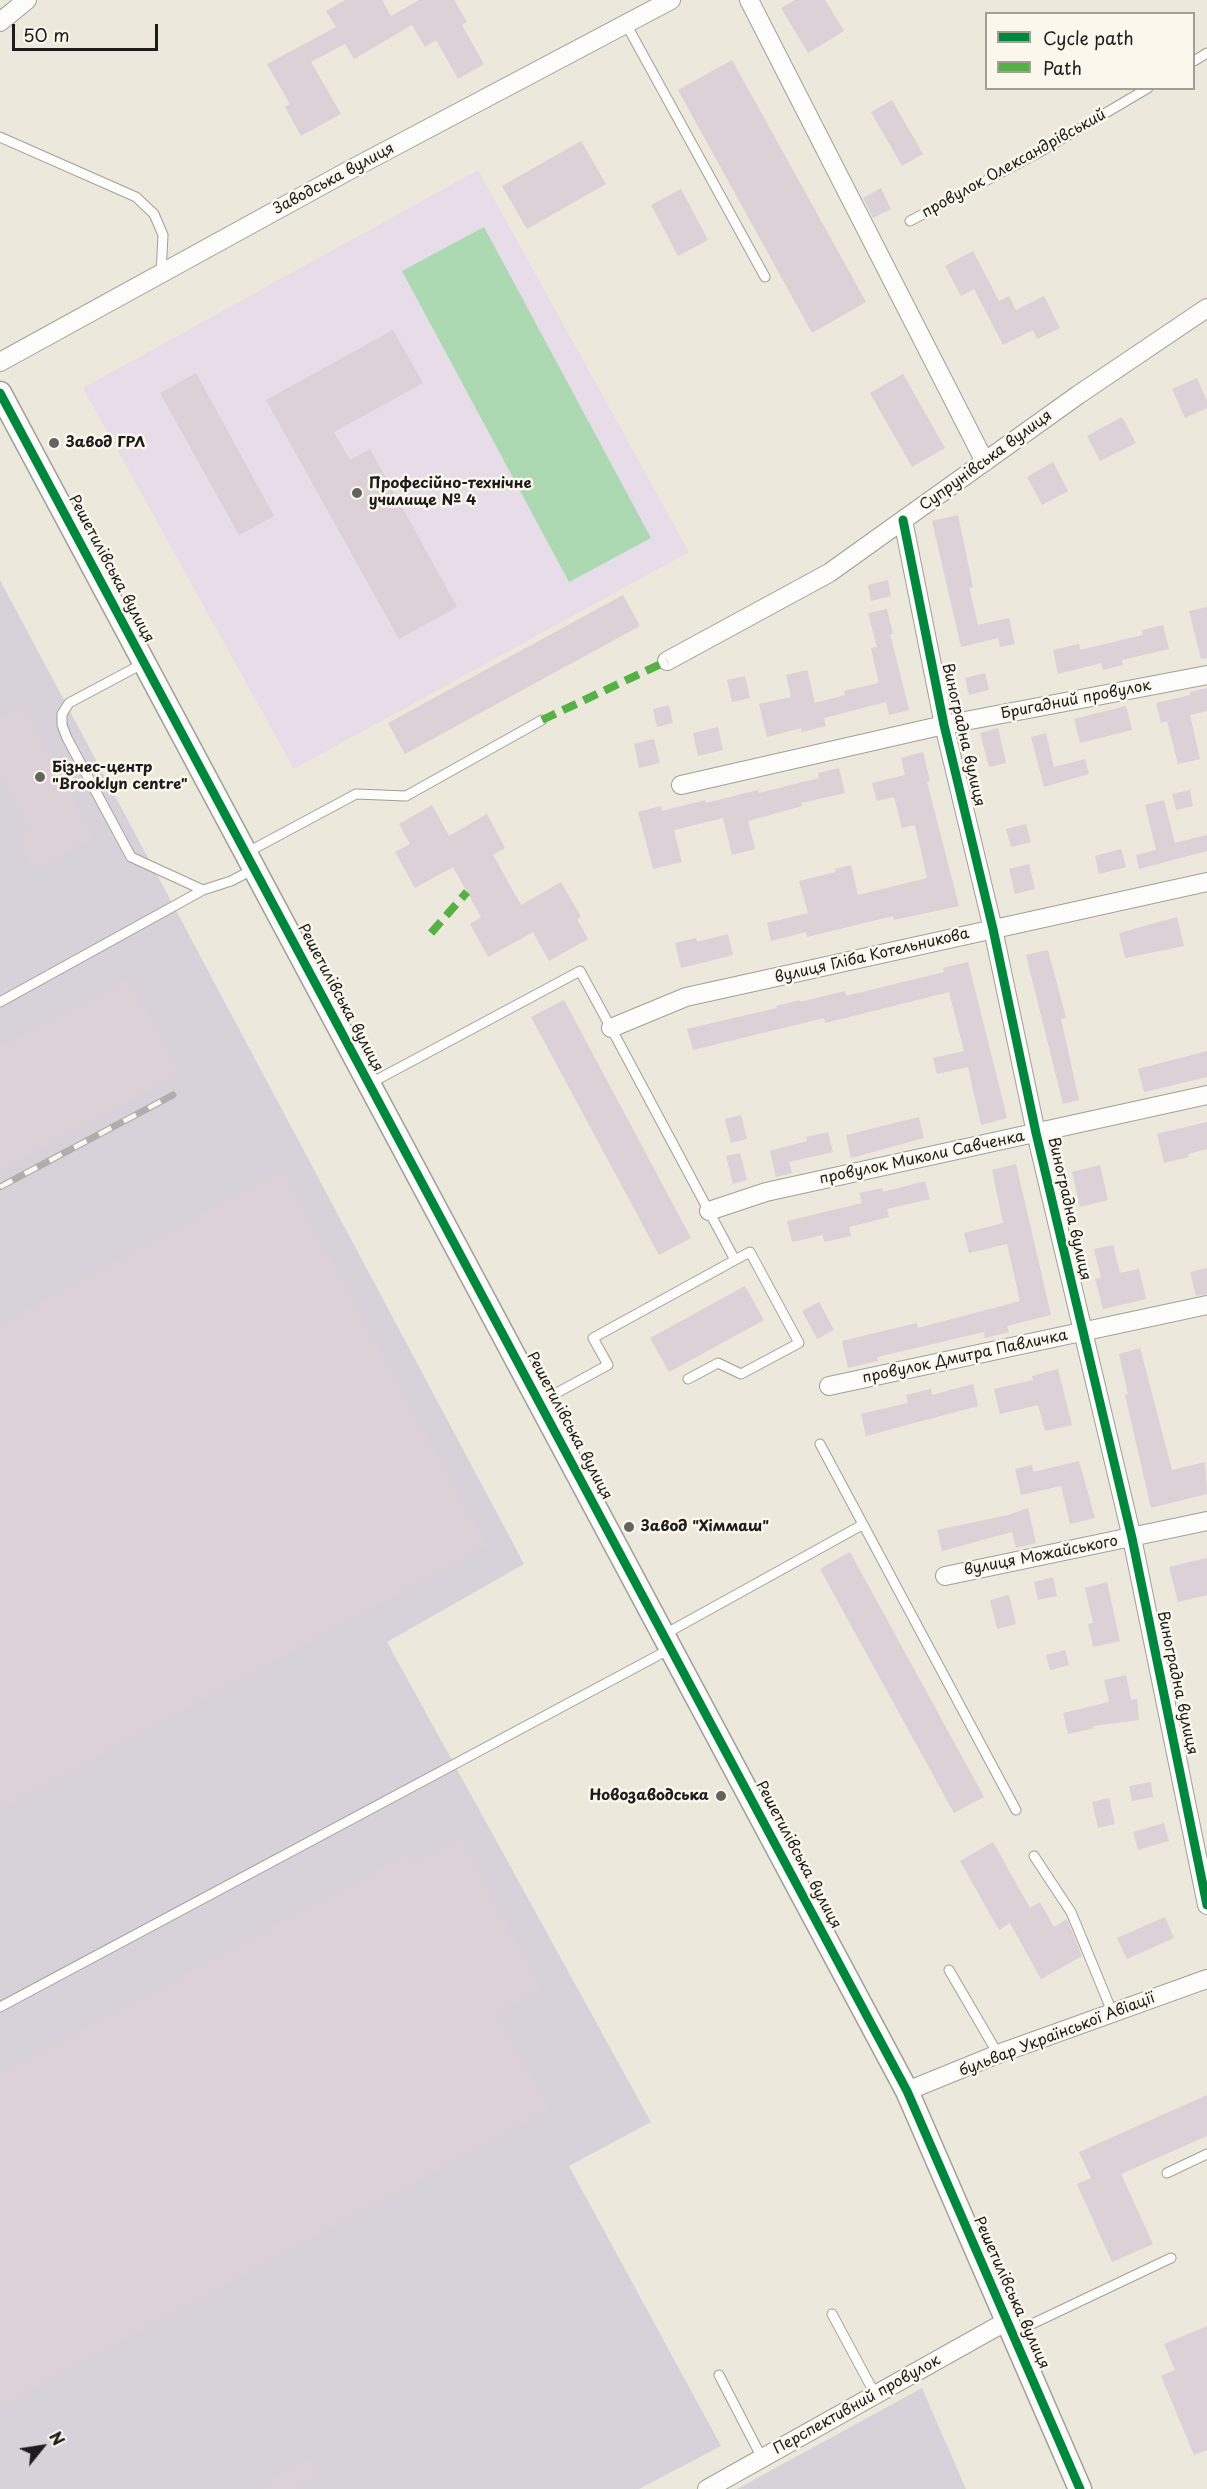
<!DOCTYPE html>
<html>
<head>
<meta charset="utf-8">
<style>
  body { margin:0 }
  #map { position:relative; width:1207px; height:2489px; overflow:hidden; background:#ece8db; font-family:"Playpen Sans",sans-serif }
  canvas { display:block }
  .legend { position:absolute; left:985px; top:12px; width:210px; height:78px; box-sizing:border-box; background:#fbf7ec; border:2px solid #a29f99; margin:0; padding:8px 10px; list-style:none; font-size:18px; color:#1c1c1c }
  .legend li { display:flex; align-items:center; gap:12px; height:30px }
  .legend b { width:30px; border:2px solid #a29f99 }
  .north { position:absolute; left:12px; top:2417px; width:60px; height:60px; -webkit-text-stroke:4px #fbf7ec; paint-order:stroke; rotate:60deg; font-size:16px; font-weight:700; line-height:24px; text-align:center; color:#1c1c1c }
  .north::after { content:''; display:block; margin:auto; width:21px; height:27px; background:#1c1c1c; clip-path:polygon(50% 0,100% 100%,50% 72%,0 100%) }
  .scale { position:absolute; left:12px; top:24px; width:146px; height:27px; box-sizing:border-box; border:3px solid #1c1c1c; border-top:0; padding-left:8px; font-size:18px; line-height:21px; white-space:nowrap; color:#1c1c1c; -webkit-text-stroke:4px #fbf7ec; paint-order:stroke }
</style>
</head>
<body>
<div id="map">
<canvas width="1207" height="2489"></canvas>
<ul class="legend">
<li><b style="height:8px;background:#00873e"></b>Cycle path</li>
<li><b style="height:8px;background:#55b145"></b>Path</li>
</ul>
<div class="north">N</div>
<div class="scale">50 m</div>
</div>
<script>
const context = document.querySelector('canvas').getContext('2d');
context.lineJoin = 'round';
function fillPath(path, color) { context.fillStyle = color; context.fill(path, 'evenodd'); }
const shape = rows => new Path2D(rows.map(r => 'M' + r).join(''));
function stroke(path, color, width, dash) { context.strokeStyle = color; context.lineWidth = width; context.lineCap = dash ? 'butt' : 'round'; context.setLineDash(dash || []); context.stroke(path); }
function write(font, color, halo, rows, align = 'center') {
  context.font = font + ' "Playpen Sans",sans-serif'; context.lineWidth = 5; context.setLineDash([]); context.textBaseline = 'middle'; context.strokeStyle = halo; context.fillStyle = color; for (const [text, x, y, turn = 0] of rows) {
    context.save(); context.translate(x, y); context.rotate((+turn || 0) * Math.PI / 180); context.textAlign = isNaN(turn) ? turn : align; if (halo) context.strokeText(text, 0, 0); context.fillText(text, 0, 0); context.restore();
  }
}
fillPath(shape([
  [478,170,689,552,294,769,83,388]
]), '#e6dde8');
fillPath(shape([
  [0,580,524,1564,387,1642,651,2122,569,2166,721,2446,639,2489,0,2489],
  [922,2388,966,2489,737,2489]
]), '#d7d2da');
fillPath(shape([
  [484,227,651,538,569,582,402,271]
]), '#acd9b2');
fillPath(shape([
  [345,0,382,0,391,16,419,0,454,0,467,22,462,25,484,64,458,79,436,40,425,47,412,25,354,59,345,44,311,62,341,114,301,136,285,107,290,104,267,64,336,27,326,11],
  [795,0,825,0,844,31,808,53,781,8],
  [732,60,866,302,812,333,678,90],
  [892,100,923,154,902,166,871,112],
  [581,141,606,184,527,229,502,186],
  [881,188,891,209,873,218,863,198],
  [681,189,708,240,678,256,651,205],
  [973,251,999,301,1009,296,1016,310,1044,296,1060,328,1037,339,1033,330,1003,345,974,289,961,296,945,266],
  [393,330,423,383,334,432,350,460,370,449,457,607,399,639,266,400],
  [196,373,274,516,239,535,160,393],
  [903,374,945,448,912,467,870,393],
  [1197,378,1207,401,1207,408,1185,418,1172,389],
  [1122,417,1136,443,1100,461,1087,436],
  [1053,462,1068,491,1042,505,1027,477],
  [958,515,973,587,969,588,978,625,1009,618,1015,644,1000,647,998,638,961,647,932,521],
  [888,580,891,596,871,601,868,585],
  [623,595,640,626,405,754,388,723],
  [1207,607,1207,658,1201,659,1189,611],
  [887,609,893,634,890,634,909,710,889,715,886,702,824,718,826,726,802,732,801,728,767,737,759,704,791,697,786,675,807,670,815,703,845,695,844,691,879,683,871,648,877,647,868,613],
  [1163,625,1169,649,1122,660,1123,665,1103,670,1101,663,1058,674,1053,650,1079,644,1080,650,1143,635,1142,630],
  [985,673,989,690,969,695,965,678],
  [745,676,750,698,732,702,727,680],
  [1207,688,1207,711,1190,715,1200,759,1178,764,1167,721,1161,723,1156,703,1190,695,1190,692],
  [669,705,673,723,657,727,653,709],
  [1126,706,1132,730,1080,743,1074,719],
  [23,707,93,837,34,869,16,837,29,830,0,776,0,719],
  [718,727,723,750,698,756,693,733],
  [998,728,1006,763,989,767,980,733],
  [1046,733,1054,767,1085,759,1089,774,1044,787,1031,737],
  [654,739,660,763,639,768,634,744],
  [923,752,930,781,927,782,959,906,894,920,893,916,807,937,806,932,771,941,767,923,808,913,799,881,836,872,835,869,851,865,858,895,927,878,915,825,902,828,894,797,877,801,872,783,905,775,901,758],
  [839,768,845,793,801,803,802,806,748,821,755,849,732,855,723,818,674,830,682,862,653,869,638,812,661,806,662,811,705,800,706,803,758,790,759,793,819,778,818,773],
  [1190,790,1193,806,1176,810,1172,794],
  [1164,800,1175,843,1207,835,1207,851,1139,869,1136,855,1156,850,1145,805],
  [432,805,449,836,487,814,505,848,493,855,521,905,561,882,581,917,577,919,588,939,549,961,533,932,488,957,470,924,481,917,453,867,415,888,395,852,410,844,399,824],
  [1026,824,1031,842,1011,847,1006,829],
  [1121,849,1126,867,1099,874,1095,856],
  [1029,864,1035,889,1015,894,1009,869],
  [1177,917,1184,946,1125,958,1119,933],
  [728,934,733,955,681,968,675,943,696,938,697,942],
  [1048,950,1066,1018,1061,1019,1079,1100,1063,1104,1026,955],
  [968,962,1007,1118,981,1125,968,1067,937,1074,933,1058,964,1051,949,992,825,1023,824,1018,693,1050,687,1029,777,1008,776,1006,800,1000,800,1002,845,991,846,996,944,972,943,968],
  [129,979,180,1073,0,1170,0,1048],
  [564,1000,691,1238,659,1255,531,1017],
  [1207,1051,1207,1077,1144,1092,1138,1069],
  [741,1115,747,1139,731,1143,725,1119],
  [919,1117,924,1138,851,1158,846,1135],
  [1207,1122,1207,1149,1188,1154,1189,1157,1164,1163,1157,1134],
  [828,1132,833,1152,789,1162,792,1173,776,1177,770,1151,807,1141,806,1137],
  [740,1153,747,1180,733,1184,726,1156],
  [1016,1164,1051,1315,1007,1326,1009,1332,985,1338,984,1332,877,1357,878,1361,848,1368,842,1341,917,1323,918,1328,1020,1301,1007,1244,969,1253,964,1233,1003,1223,992,1170],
  [1100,1165,1108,1200,1080,1207,1072,1172],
  [282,1171,486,1545,0,1809,0,1325],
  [925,1181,930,1199,887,1209,889,1217,849,1227,851,1236,824,1242,823,1235,792,1242,787,1221,862,1203,859,1193,882,1188,883,1192],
  [1113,1245,1120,1273,1139,1269,1146,1299,1103,1309,1095,1279,1101,1278,1094,1249],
  [1207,1268,1207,1294,1196,1296,1190,1272],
  [745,1286,764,1320,669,1372,650,1338],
  [819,1302,834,1330,817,1339,802,1311],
  [1140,1348,1172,1470,1205,1462,1207,1494,1151,1508,1125,1395,1128,1394,1119,1354],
  [1058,1369,1072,1425,1045,1431,1038,1405,1000,1414,994,1389,1033,1380,1032,1376],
  [973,1384,978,1406,866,1436,861,1414,908,1403,906,1395,931,1389,932,1395],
  [1079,1461,1095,1518,1070,1524,1061,1486,1021,1495,1015,1469,1032,1465,1033,1472],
  [1028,1508,1036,1543,1016,1548,1012,1532,942,1551,937,1530,1008,1515],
  [850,1552,984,1797,954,1813,820,1569],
  [1207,1558,1207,1595,1178,1602,1169,1567],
  [1053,1577,1057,1596,1038,1600,1034,1582],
  [1107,1582,1120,1641,1093,1647,1088,1624,1093,1623,1085,1588],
  [1009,1595,1016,1624,997,1629,990,1600],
  [1065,1650,1069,1665,1050,1670,1046,1655],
  [1126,1675,1131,1700,1137,1699,1139,1720,1093,1726,1094,1728,1068,1734,1063,1713,1109,1702,1104,1680],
  [1151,1782,1153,1797,1132,1801,1129,1786],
  [1109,1798,1115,1824,1098,1828,1092,1802],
  [1164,1823,1169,1841,1138,1850,1133,1832],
  [460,1838,541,1988,496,2013,549,2109,0,2406,0,2075,410,1853,415,1863],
  [993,1842,1030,1908,1040,1902,1054,1927,1067,1919,1082,1956,1041,1979,1010,1923,999,1930,960,1861],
  [1165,1917,1174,1938,1127,1959,1117,1938],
  [1207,2095,1207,2136,1121,2174,1153,2244,1112,2262,1077,2184,1091,2178,1079,2152],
  [1207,2326,1207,2450,1194,2455,1161,2376,1175,2370,1164,2344],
  [308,2459,318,2476,295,2489,256,2489]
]), '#dbd1d7');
const service = shape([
  [626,24,765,277],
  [1194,61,1207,53],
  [0,137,136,197,154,214,163,235,161,274],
  [910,221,1038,153,1148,88],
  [144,663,69,703,62,714,62,725,67,738,131,857,203,890,231,881,254,869],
  [246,853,356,794,406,796,542,720],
  [0,1002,203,890],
  [369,1084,580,971,611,1028,735,1260,593,1338,608,1365,540,1402],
  [688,1379,718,1363,741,1374,799,1343,750,1252,735,1260],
  [820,1444,1016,1810],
  [665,1634,862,1525],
  [1034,1856,1071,1912,1113,2014],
  [949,1970,998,2054],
  [0,2007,670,1649],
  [1167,2173,1207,2154],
  [832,2314,875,2394],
  [1013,2333,1171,2258],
  [719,2375,762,2458]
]);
const minor = shape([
  [749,0,985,462],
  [0,22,27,0],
  [0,362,346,172,671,0],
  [903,520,944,725,993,929,1036,1133,1132,1538,1207,1905],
  [667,661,829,573,1078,395,1207,308],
  [681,785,944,725,1207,675],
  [611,1028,686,997,1207,882],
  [709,1211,766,1192,1207,1095],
  [829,1386,1207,1305],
  [945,1576,1207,1521],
  [907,2091,998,2054,1207,1979],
  [707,2489,1007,2321]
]);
const tertiary = shape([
  [0,393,907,2091,1080,2489]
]);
stroke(service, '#a19f97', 11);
stroke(minor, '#a19f97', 20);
stroke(tertiary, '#a19f97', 25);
stroke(service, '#fcfcfa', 9);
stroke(minor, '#fcfcfa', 18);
stroke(tertiary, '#fcfcfa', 22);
const rail = shape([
  [0,1187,173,1095]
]);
stroke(rail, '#afaeac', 7);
stroke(rail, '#fbf7ec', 4.5, [14]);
stroke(shape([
  [542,720,667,661],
  [431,933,467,892]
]), '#55b145', 8, [15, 8]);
stroke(shape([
  [0,393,907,2091,1080,2489],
  [903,520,944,725,993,929,1036,1133,1132,1538,1207,1905]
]), '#00873e', 9);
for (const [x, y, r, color] of [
  [54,443,6,"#65635f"],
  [357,493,6,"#65635f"],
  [40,777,6,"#65635f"],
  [629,1527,6,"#65635f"],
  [721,1796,6,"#65635f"]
]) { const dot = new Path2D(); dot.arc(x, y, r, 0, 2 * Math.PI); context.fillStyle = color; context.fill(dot); stroke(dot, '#fbf7ec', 2); }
write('15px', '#1c1c1c', '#fbf7ec', [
  ["провулок Олександрівський",1014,164,-29],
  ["Заводська вулиця",334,179,-28],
  ["Супрунівська вулиця",986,461,-36],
  ["Решетилівська вулиця",111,569,62],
  ["Бригадний провулок",1076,700,-11],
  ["Виноградна вулиця",963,735,77],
  ["вулиця Гліба Котельникова",872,956,-13],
  ["Решетилівська вулиця",340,998,62],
  ["провулок Миколи Савченка",922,1158,-12],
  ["Виноградна вулиця",1069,1209,77],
  ["провулок Дмитра Павличка",965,1357,-12],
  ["Решетилівська вулиця",569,1426,62],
  ["вулиця Можайського",1041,1556,-11],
  ["Виноградна вулиця",1177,1683,78],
  ["Решетилівська вулиця",798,1855,62],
  ["бульвар Української Авіації",1057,2035,-21],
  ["Решетилівська вулиця",1011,2293,66],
  ["Перспективний провулок",857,2405,-29]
]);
write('bold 15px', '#1c1c1c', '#fbf7ec', [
  ["Завод ГРЛ",66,443],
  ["Професійно-технічне",369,484],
  ["училище № 4",369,501],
  ["Бізнес-центр",52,768],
  ["\"Brooklyn centre\"",52,785],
  ["Завод \"Хіммаш\"",641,1527],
  ["Новозаводська",709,1796,"right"]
], 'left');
</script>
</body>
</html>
